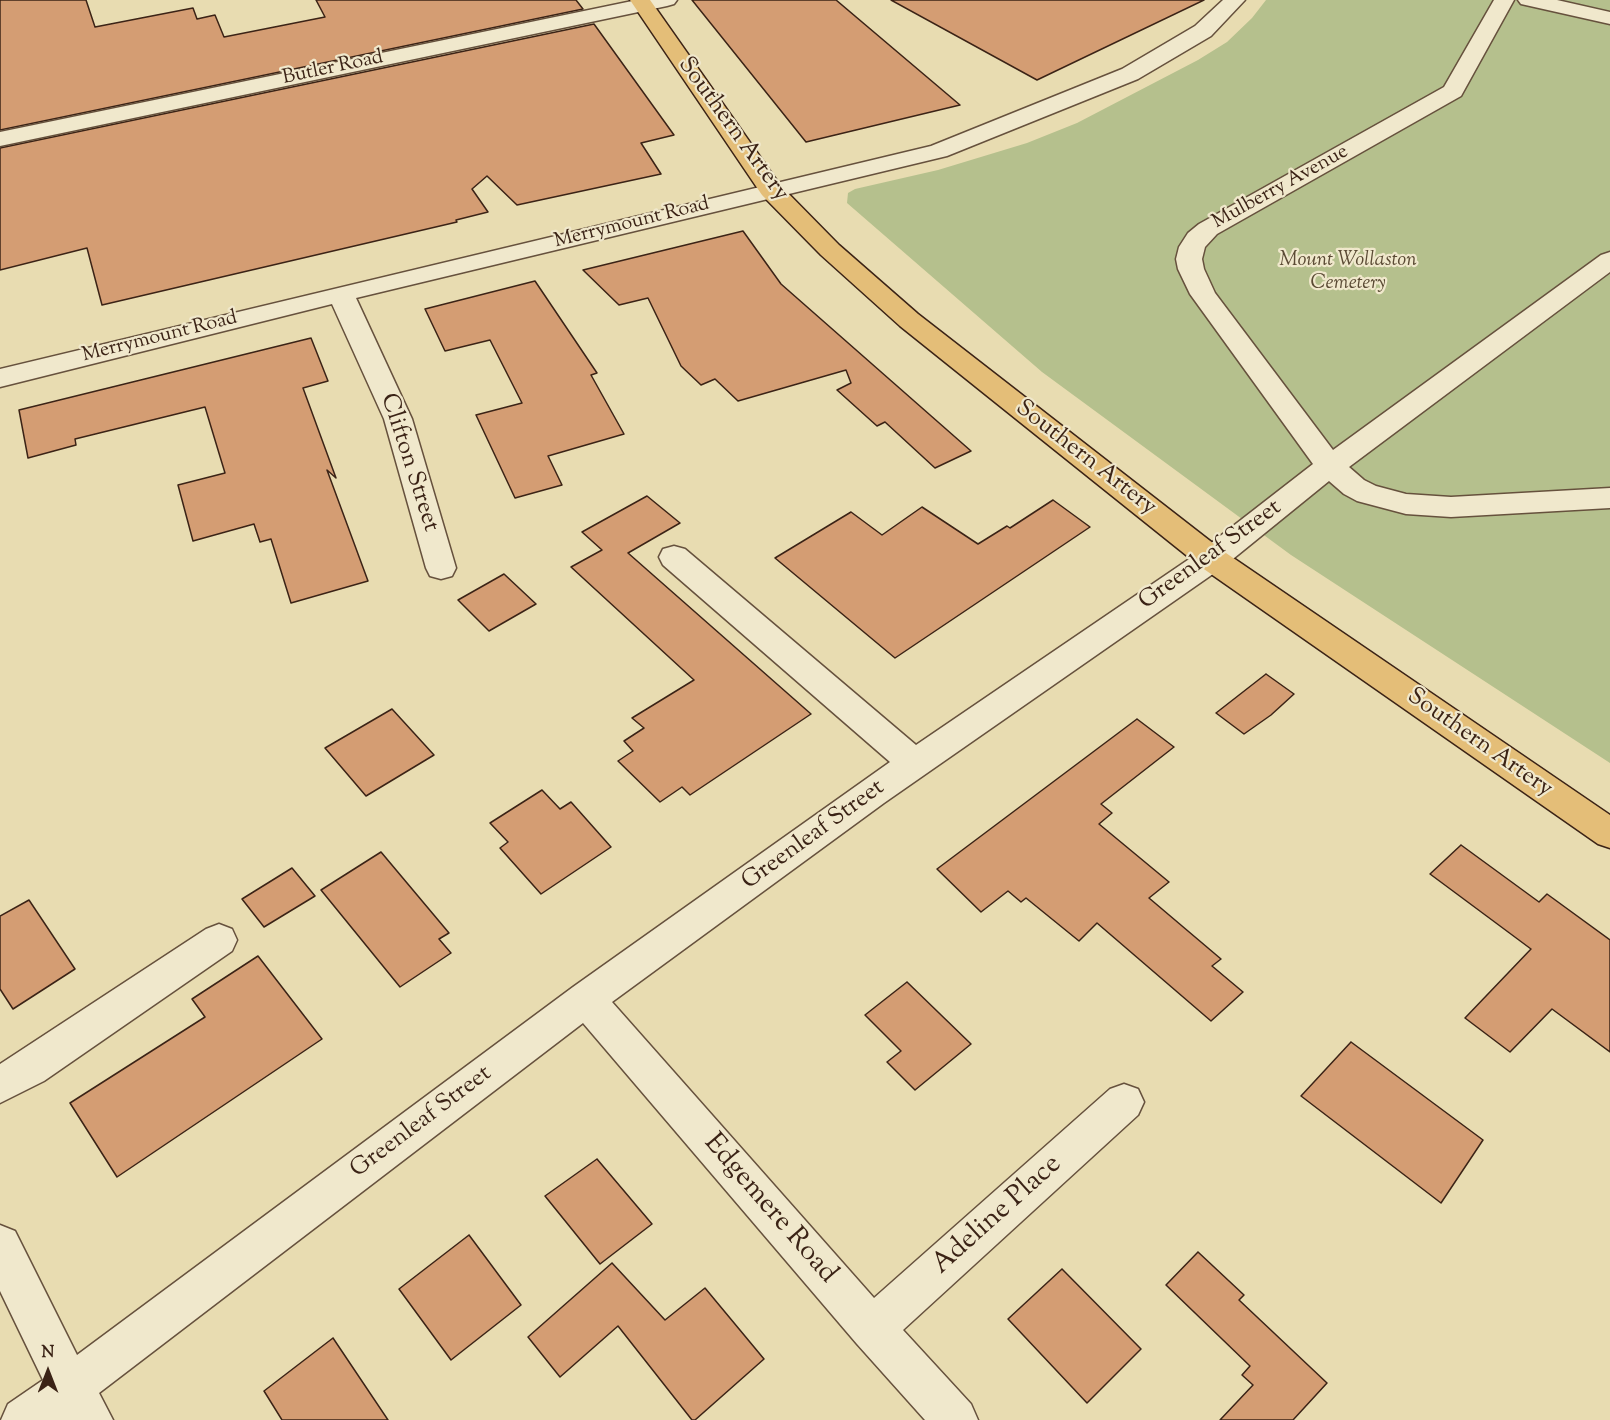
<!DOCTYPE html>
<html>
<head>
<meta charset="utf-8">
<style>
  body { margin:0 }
  #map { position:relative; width:1610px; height:1420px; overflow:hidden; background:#e8dcb1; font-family:"Sorts Mill Goudy",serif }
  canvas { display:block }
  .north { position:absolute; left:18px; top:1342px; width:60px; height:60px; -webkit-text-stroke:4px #f0e8cc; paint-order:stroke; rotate:0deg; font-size:16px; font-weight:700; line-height:24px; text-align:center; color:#3b2316 }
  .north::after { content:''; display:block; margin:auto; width:21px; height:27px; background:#3b2316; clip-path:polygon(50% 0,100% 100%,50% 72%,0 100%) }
</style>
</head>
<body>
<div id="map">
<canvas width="1610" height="1420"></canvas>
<div class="north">N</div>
</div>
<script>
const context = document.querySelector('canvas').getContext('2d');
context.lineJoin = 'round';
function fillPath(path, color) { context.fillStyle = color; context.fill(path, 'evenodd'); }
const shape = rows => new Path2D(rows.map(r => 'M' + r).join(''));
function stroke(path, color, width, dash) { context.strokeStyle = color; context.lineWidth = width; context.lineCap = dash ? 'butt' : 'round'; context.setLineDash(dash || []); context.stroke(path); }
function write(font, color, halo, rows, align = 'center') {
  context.font = font + ' "Sorts Mill Goudy",serif'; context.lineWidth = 4.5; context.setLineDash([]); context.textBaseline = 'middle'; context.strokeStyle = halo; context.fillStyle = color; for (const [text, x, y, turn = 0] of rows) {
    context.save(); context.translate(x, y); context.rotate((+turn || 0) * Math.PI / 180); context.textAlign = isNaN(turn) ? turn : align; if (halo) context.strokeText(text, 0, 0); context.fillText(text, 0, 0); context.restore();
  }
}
fillPath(shape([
  [1266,0,1610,0,1610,763,1291,555,1042,372,847,203,848,193,855,189,938,170,1027,143,1077,123,1198,60,1227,42,1252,18]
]), '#b5c08d');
const building = shape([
  [0,0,86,0,95,27,193,8,197,19,215,15,224,37,325,17,316,0,576,0,583,9,0,130,0,0],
  [692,0,836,0,960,105,806,142,692,0],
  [891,0,1204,0,1037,80,891,0],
  [594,24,674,135,641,143,661,174,517,205,487,176,472,189,488,212,456,220,457,222,102,305,87,248,0,270,0,148,594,24],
  [743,231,781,284,971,451,935,468,885,422,877,426,837,390,851,383,846,370,738,401,715,379,701,385,681,366,648,298,619,305,583,270,743,231],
  [535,281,597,373,591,375,624,434,548,456,562,485,515,498,476,415,522,403,490,340,445,351,425,309,535,281],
  [311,338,328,381,303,388,336,478,327,470,368,581,291,603,271,539,260,542,254,524,193,541,178,485,225,473,205,407,75,439,76,445,28,458,19,410,311,338],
  [647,496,680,523,628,553,811,714,690,795,682,787,660,802,618,761,633,751,624,741,644,728,632,718,694,680,571,567,602,550,582,532,647,496],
  [1053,500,1090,527,895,658,775,558,851,512,882,535,922,507,978,544,1007,526,1010,528,1053,500],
  [504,574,536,604,489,631,458,600,504,574],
  [1266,674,1294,694,1271,715,1244,734,1216,713,1266,674],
  [392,709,434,755,366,796,325,748,392,709],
  [1137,719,1174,747,1101,804,1112,813,1099,824,1169,882,1149,898,1221,959,1212,966,1243,992,1211,1021,1097,923,1079,941,1026,898,1021,902,1008,891,981,912,937,869,1137,719],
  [542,790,560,809,571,802,611,847,541,894,500,848,508,842,490,823,542,790],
  [1461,845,1539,902,1547,894,1610,940,1610,1052,1552,1009,1510,1052,1465,1018,1531,949,1430,874,1461,845],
  [381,852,449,933,439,939,451,953,400,987,321,890,381,852],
  [292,868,315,896,264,927,242,899,292,868],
  [29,900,75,969,13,1009,0,989,0,916,29,900],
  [258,956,322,1039,117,1177,70,1103,205,1017,192,999,258,956],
  [907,982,971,1044,915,1090,887,1062,901,1051,865,1015,907,982],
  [1351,1042,1483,1140,1441,1203,1301,1096,1351,1042],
  [597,1159,652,1224,600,1264,545,1196,597,1159],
  [469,1235,521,1305,451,1360,399,1289,469,1235],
  [1198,1252,1244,1295,1239,1300,1327,1383,1293,1420,1220,1420,1253,1385,1242,1375,1250,1366,1166,1285,1198,1252],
  [612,1263,665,1320,705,1288,764,1359,695,1420,692,1420,618,1326,560,1377,528,1337,612,1263],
  [1062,1269,1141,1349,1087,1403,1008,1319,1062,1269],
  [333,1338,388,1420,282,1420,264,1391,333,1338]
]);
fillPath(building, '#d49d73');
stroke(building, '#3b2316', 1.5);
const minor = shape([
  [637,0,677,0,674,4,667,6,0,146,0,132,637,0],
  [1223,0,1245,0,1211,36,1138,79,947,156,356,298,412,419,456,568,452,576,441,579,430,576,426,568,384,419,332,304,0,387,0,369,931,146,1122,69,1195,26,1223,0],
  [1494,0,1514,0,1461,96,1217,234,1205,247,1202,259,1204,269,1215,293,1333,450,1601,255,1610,252,1610,272,1349,467,1364,480,1376,486,1406,494,1451,497,1610,488,1610,508,1451,517,1406,514,1357,501,1344,494,1329,481,1223,567,884,803,612,1002,874,1298,1110,1089,1124,1084,1138,1089,1144,1102,1138,1115,903,1330,971,1404,978,1420,925,1420,857,1344,583,1023,99,1393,113,1420,1,1420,8,1404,43,1380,0,1291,0,1225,15,1231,77,1355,573,987,890,762,663,565,659,557,663,549,674,546,685,549,916,745,1201,551,1313,464,1190,294,1178,269,1176,259,1179,247,1188,233,1199,224,1444,87,1494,0],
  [1518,0,1557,0,1610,12,1610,24,1521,4,1518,0],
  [219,924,232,929,237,940,232,951,44,1081,0,1103,0,1064,206,929,219,924]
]);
const major = shape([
  [630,0,650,0,780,185,839,245,918,314,1223,551,1610,815,1610,848,1598,844,1201,567,900,326,821,255,762,195,630,0]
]);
stroke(minor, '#66513d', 3);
stroke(major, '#3b2316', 3);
fillPath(minor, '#f0e8cc');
fillPath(major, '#e4be78');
write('20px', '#3b2316', '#f0e8cc', [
  ["Butler Road",333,69,-12],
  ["Mulberry Avenue",1281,188,-29],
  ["Merrymount Road",632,224,-14],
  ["Merrymount Road",160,338,-14]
]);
write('italic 20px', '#5a4a34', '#f0e8cc', [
  ["Mount Wollaston",1348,262],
  ["Cemetery",1348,285]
]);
write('24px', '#3b2316', '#f0e8cc', [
  ["Southern Artery",732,130,54],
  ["Southern Artery",1085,459,38],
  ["Clifton Street",408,463,72],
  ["Greenleaf Street",1211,556,-36],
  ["Southern Artery",1479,744,35],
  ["Greenleaf Street",814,836,-36],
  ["Greenleaf Street",422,1123,-37]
]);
write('28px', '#3b2316', '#f0e8cc', [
  ["Edgemere Road",769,1210,49],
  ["Adeline Place",998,1216,-42]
]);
</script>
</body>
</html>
